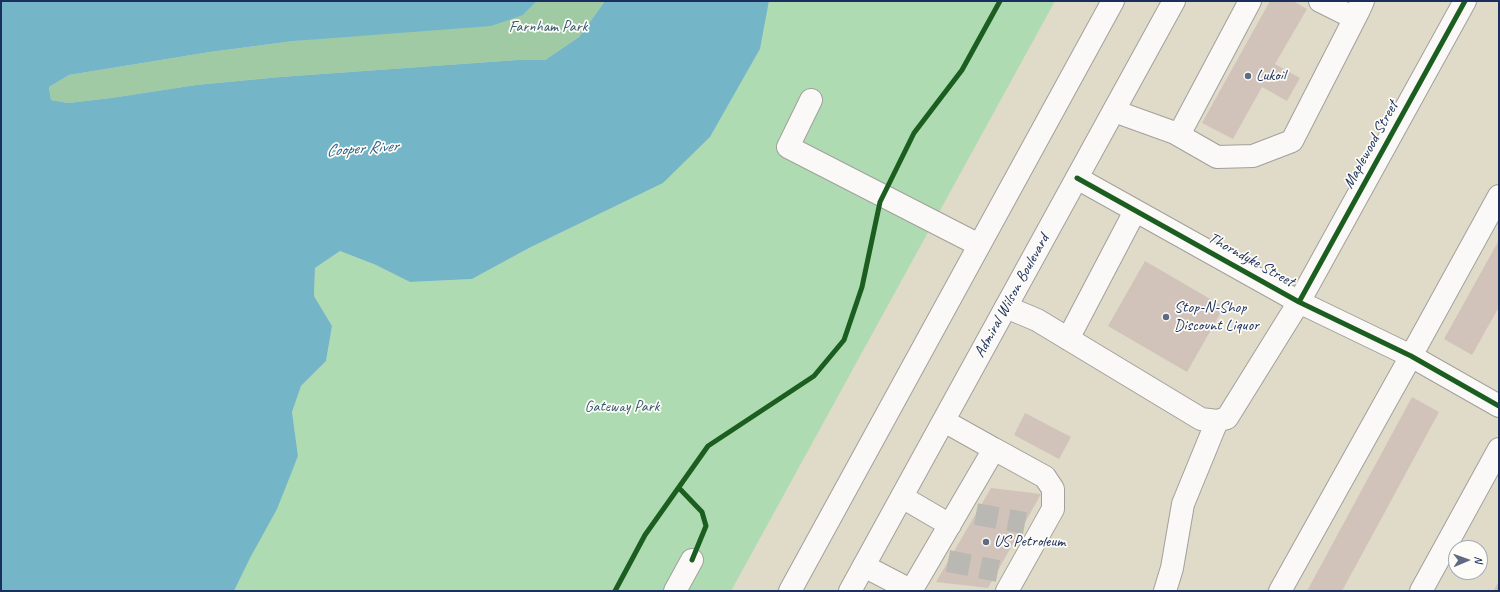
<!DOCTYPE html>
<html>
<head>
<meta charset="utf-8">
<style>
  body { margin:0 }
  #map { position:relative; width:1500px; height:592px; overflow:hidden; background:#e0dac8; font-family:Caveat,sans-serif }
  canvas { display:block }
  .frame { position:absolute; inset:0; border:2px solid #1b2f5e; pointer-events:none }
  .north { position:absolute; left:1448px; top:540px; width:40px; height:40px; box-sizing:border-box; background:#fdfcf7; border:1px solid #a3aaba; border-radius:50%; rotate:88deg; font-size:11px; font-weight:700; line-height:16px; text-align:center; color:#1b2f5e }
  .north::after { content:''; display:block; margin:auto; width:14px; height:18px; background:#606b83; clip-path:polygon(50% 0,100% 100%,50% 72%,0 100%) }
</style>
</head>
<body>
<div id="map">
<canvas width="1500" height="592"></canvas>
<div class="frame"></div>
<div class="north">N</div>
</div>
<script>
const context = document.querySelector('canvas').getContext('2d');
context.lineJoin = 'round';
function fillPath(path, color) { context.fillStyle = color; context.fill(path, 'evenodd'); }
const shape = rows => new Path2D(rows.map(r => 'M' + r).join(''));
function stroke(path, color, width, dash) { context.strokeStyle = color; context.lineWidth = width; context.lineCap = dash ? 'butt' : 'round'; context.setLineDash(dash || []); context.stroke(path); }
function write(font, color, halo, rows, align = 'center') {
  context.font = font + ' Caveat,sans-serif'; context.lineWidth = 3.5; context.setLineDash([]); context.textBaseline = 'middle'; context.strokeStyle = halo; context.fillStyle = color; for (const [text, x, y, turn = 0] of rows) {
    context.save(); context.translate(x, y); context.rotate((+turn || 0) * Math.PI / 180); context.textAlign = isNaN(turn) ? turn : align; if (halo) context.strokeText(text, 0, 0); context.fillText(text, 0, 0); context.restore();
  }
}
fillPath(shape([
  [769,1,1055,1,731,591,234,591,298,456,292,412,301,386,326,361,332,326,314,296,315,268,340,251,376,265,410,282,472,279,529,248,663,183,710,137,760,49]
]), '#aedbb1');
fillPath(shape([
  [537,1,605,1,579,37,545,60,517,60,280,77,196,85,111,98,68,103,51,100,49,87,69,75,210,52,294,41,523,15]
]), '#a0caa4');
fillPath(shape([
  [1,1,537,1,523,15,491,26,294,41,210,52,69,75,49,87,51,100,68,103,111,98,196,85,280,77,517,60,545,60,579,37,605,1,769,1,760,49,710,137,663,183,529,248,472,279,410,282,376,265,340,251,315,268,314,296,332,326,326,361,301,386,292,412,298,456,277,509,250,558,234,591,1,591]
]), '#74b6c7');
fillPath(shape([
  [1270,1,1293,1,1307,9,1275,64,1300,78,1287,101,1262,87,1233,139,1202,123],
  [1499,240,1499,307,1472,355,1444,339],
  [1145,261,1224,307,1187,372,1108,326],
  [1412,397,1439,412,1386,510,1342,591,1307,591],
  [1025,413,1071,437,1059,459,1014,435],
  [991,488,1041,494,988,588,936,582],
  [1499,581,1499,591,1494,591,1494,590]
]), '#d2c3ba');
stroke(shape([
  [976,514,1025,523],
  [948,561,998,571]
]), '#b9b8b3', 22, [22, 11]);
const minor = shape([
  [1320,1,1348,15,1359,10,1363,1],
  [811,100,788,147,979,245],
  [1114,111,1175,133,1182,129,1250,1],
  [1175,133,1217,157,1253,156,1292,141,1359,10],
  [1077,178,1299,302,1411,356,1499,406],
  [1006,307,1037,320,1201,419,1217,421,1227,418,1299,302,1465,1],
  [1068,339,1135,211],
  [944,421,994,449],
  [902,497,950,525],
  [864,566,912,591],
  [675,591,692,560],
  [911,591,994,449,1045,477,1053,489,1053,509,1007,591],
  [1165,591,1172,568,1183,504,1217,421],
  [1280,591,1411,356,1499,196],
  [1421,591,1499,449]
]);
const highway = shape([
  [790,591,1113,1],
  [850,591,1174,1]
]);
stroke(minor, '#a1a09b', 24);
stroke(highway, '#a1a09b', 24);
stroke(minor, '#faf9f7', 22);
stroke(highway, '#faf9f7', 22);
stroke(shape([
  [1077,178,1299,302,1411,356,1499,406],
  [1299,302,1465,1],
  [679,488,702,512,706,526,692,560],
  [615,591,645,535,708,446,814,376,844,340,862,287,880,202,914,133,962,70,1000,1]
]), '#1b5e20', 5);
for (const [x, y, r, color] of [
  [1248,76,4,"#606b83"],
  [1166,317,4,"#606b83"],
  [986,542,4,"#606b83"]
]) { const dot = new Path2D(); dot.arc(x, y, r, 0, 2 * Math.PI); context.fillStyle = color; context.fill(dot); stroke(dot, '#fdfcf7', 1.5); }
write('16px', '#365a6e', '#fdfcf7', [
  ["Farnham Park",548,27],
  ["Gateway Park",622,407]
]);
write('16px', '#1b2f5e', '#fdfcf7', [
  ["Lukoil",1256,76],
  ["Stop-N-Shop",1174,308],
  ["Discount Liquor",1174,326],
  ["US Petroleum",994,542]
], 'left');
write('16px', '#1b2f5e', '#fdfcf7', [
  ["Maplewood Street",1371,145,-61],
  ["Thorndyke Street",1251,260,29],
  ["Admiral Wilson Boulevard",1012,296,-61]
]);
write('italic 17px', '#2c5f88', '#fdfcf7', [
  ["Cooper River",362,149,-4]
]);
</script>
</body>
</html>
